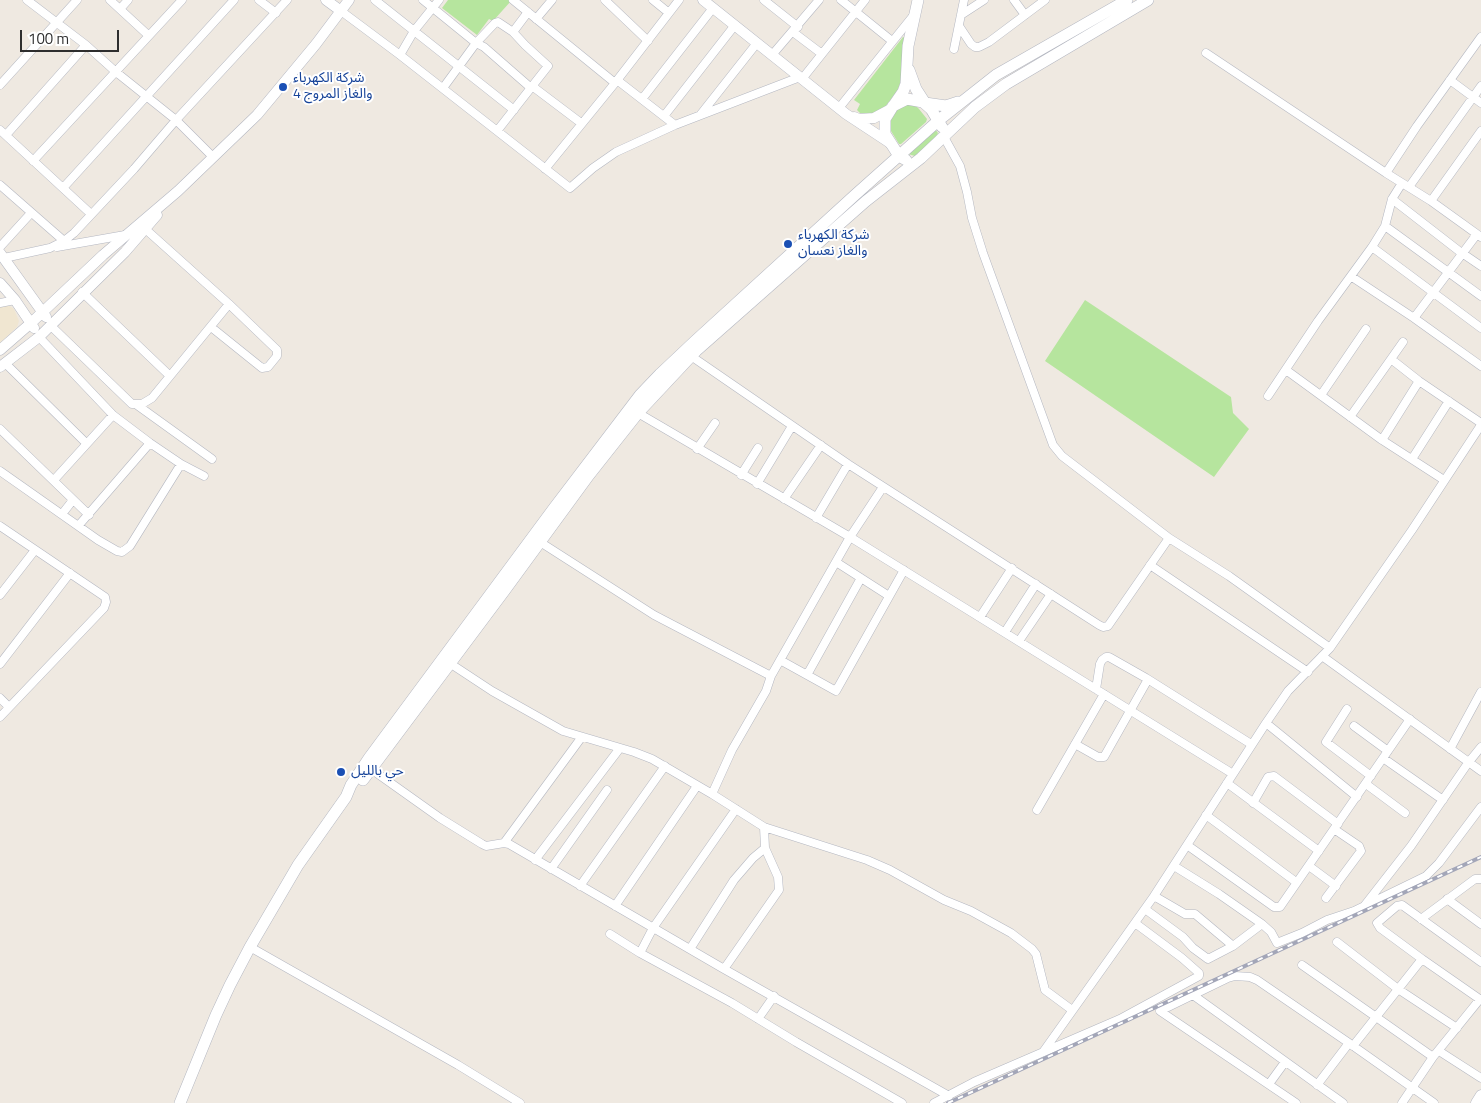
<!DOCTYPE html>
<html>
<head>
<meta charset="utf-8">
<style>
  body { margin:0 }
  #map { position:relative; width:1481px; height:1103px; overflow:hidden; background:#efe9e1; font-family:"Titillium Web",sans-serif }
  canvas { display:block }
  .scale { position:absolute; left:20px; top:30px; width:99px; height:22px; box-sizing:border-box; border:2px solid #2e2e2e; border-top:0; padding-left:6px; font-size:15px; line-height:18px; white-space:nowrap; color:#2e2e2e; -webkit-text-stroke:4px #fff; paint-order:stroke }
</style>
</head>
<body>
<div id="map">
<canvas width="1481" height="1103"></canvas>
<div class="scale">100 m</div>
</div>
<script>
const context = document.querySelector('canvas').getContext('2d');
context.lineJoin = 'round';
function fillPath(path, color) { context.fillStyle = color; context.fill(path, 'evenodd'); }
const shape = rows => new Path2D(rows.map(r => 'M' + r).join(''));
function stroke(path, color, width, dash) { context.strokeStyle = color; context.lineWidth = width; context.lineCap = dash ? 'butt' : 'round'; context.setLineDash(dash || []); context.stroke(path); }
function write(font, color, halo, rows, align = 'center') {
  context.font = font + ' "Titillium Web","Noto Sans Arabic",sans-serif'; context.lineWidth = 4; context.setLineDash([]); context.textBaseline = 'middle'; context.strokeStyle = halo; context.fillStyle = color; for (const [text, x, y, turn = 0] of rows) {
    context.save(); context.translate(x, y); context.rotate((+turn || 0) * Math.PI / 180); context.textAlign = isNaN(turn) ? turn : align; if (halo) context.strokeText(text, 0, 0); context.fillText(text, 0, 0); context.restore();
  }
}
fillPath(shape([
  [8,305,14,309,19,321,17,327,0,343,0,307]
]), '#f0e6d1');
fillPath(shape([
  [448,0,510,0,511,1,493,21,489,19,477,35,442,8],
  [903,37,905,38,901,69,902,77,898,90,885,107,873,114,860,113,857,110,860,104,854,100],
  [907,104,915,105,919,109,927,119,926,122,901,144,899,144,891,131,891,117,893,112],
  [935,129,938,133,935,139,915,156,908,154],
  [1085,300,1231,397,1233,413,1249,429,1214,477,1045,361]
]), '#b6e59e');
const minor = shape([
  [27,0,86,45,116,72,176,120,213,157],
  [110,0,148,35],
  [259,0,276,13],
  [375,0,514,110],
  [423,0,476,43,443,88],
  [513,0,615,83],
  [605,0,648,41],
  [653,0,669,13],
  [764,0,798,27],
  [841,0,892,41],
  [1014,0,1025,15],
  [120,9,128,0],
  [341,11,400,55,570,188,593,168,616,152,675,125,800,77],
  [961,15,984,0],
  [536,19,552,0],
  [959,26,971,44,975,47,979,47,989,42,1045,0],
  [513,32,498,22,495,23,476,43,484,47,531,88],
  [793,32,822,54],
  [954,49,964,0],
  [1206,53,1386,173,1431,201,1481,237],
  [400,55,414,31,439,0],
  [772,55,819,0],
  [802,79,865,0],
  [617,80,675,125],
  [1450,80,1481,103],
  [0,85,77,0],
  [532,86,581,123],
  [642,99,713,8],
  [839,108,913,16],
  [701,114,757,43],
  [664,116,735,25],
  [0,130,91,214],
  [497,131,548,66,525,45,513,32,528,12],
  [6,135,86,45],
  [944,137,960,166,967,192,972,218,983,253,1053,445,1062,456,1169,538,1229,576,1330,648],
  [33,161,182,0],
  [545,169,615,83,679,0],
  [1386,173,1417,126,1481,37],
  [0,185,64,241],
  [1409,187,1481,86],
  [63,188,234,0],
  [1392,199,1459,251,1481,266],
  [1431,201,1481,131],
  [1385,226,1481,296],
  [1477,234,1414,318,1481,366],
  [0,247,31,213],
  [57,247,125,235],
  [1372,247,1481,328],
  [4,258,50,248,64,241,74,233,134,169,176,120,287,0],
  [1352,277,1414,318],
  [82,292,170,376],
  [0,303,15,300],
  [50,325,132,404,142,404,152,398,229,304,142,226],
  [211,327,262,368,268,367,277,356,277,350,229,304],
  [39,337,113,415,150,443,181,464,204,476],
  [691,356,848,464,1099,625,1103,627,1108,626,1169,538],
  [1391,359,1419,381,1481,423],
  [5,363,86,443],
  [1286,370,1382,440,1444,480],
  [1321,395,1366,329],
  [1268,396,1318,321,1372,247,1385,226,1392,199,1402,183],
  [137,405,212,459],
  [638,413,850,537,1233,774],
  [1350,417,1403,342],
  [0,429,89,515],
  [1382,440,1419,381],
  [697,449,715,423],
  [1412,459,1449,401],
  [0,471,98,540,117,551,122,552,130,546,181,464],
  [741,475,758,448],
  [54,480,113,415],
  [757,484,792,426],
  [784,499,821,445],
  [62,514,73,500],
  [816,518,848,464],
  [79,525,150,443],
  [0,526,105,597,106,602,104,608,0,717],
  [540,542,654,615,771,676],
  [836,562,889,596],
  [1150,565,1308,672],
  [0,595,35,550],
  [980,617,1012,568],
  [1005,632,1036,584],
  [1019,641,1051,594],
  [1322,656,1481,771],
  [780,660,836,691,904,570],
  [0,664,70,573],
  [451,664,492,691,563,731,634,752,652,759,712,794,764,827,867,860,890,870,944,900,971,911,1011,933,1032,949,1036,954,1045,990,1072,1010],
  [807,675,861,578],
  [1146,678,1251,744],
  [0,698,9,707],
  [1347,709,1326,742,1371,776],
  [1266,723,1357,797],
  [1354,726,1388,751],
  [1075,744,1098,757,1104,757,1147,681,1146,678,1109,657,1106,657,1102,660,1100,664,1096,689],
  [1450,749,1481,692],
  [1383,758,1443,800],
  [371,769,440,818,482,844,486,846,504,843,509,844,724,969],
  [1227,783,1319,851],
  [1366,784,1405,813],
  [712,794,732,750,766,691,771,676,850,537,883,487],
  [1253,803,1268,777,1274,776,1338,824],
  [736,809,653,928,640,953,732,1003,796,1042,902,1103],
  [1037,810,1104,694],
  [1206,815,1296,882],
  [764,827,765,848,778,877,779,890,724,969,949,1096],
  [504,843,581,738],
  [1187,845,1274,907,1280,907,1410,719],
  [535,860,620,748],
  [1174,866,1219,894,1262,924,1271,932,1277,943,1302,933,1327,920,1354,911,1426,876,1439,863,1481,807],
  [1309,866,1336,886],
  [551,869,607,790],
  [580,886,665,766],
  [1154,896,1185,914,1195,914,1233,946],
  [1326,898,1361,851,1359,846,1334,829],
  [1447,899,1481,924],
  [1365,905,1411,846,1468,763,1481,747],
  [615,906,697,786],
  [1145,909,1183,937,1193,948,1208,959,1233,946,1262,924],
  [1421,919,1475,879,1481,879],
  [610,934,640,953],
  [1337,942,1398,989,1457,1028],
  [250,947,458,1065,520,1103],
  [690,949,734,880,753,858,765,848],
  [1481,962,1402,905,1397,906,1377,923,1380,928,1422,959,1481,1000],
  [1302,965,1433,1057],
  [1193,995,1343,1103],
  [758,1019,774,996],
  [1353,1046,1422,959],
  [1439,1051,1481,1078],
  [1043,1052,1154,896,1266,723,1288,691,1330,648,1412,530,1481,425],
  [1269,1084,1285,1062],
  [1317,1085,1349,1043],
  [934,1103,974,1082,1120,1019,1199,976,1199,973,1182,958,1135,923],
  [1296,1103,1160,1011,1228,978,1235,976,1250,977,1257,980,1349,1043,1434,1103],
  [1402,1103,1433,1057,1480,999]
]);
const tertiary = shape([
  [326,0,341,11],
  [703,0,846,114,890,143],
  [854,117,859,119,874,118,889,110],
  [0,253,46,317],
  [0,283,15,300,34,328],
  [0,350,31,323,103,255,178,191,257,115,316,44,349,0],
  [0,367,39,337,125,252,157,215],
  [1476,1103,1481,1095]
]);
const secondary = shape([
  [909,70,916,89,925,103,946,106,958,102],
  [894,105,903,92,906,84,908,46,918,0],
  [906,160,899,156,885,134,885,119,893,106,907,99,923,102,931,109,942,127],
  [363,780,505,590,589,475,638,413,696,351,866,201,921,158,975,107,1006,84,1148,0],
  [180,1103,216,1015,230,985,250,947,298,865,346,797,351,785,369,758,554,508,640,395,660,374,695,341,855,195,939,120,996,75,1127,0]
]);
stroke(minor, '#b4b7c1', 9);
stroke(tertiary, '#b4b7c1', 11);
stroke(secondary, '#b4b7c1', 12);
stroke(minor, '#fff', 8);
stroke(tertiary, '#fff', 10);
stroke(secondary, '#fff', 11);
const rail = shape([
  [948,1103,1481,857]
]);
stroke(rail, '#a3a6b8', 4);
stroke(rail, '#fff', 2, [5.5]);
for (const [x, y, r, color] of [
  [283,87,5,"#1a4fb4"],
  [788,244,5,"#1a4fb4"],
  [341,772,5,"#1a4fb4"]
]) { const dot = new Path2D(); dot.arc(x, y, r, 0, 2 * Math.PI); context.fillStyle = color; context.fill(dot); stroke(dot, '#fff', 2); }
write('14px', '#164399', '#fff', [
  ["شركة الكهرباء",293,79],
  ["والغاز المروج 4",293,95],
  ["شركة الكهرباء",798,236],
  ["والغاز نعسان",798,252],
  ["حي بالليل",351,772]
], 'left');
</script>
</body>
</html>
